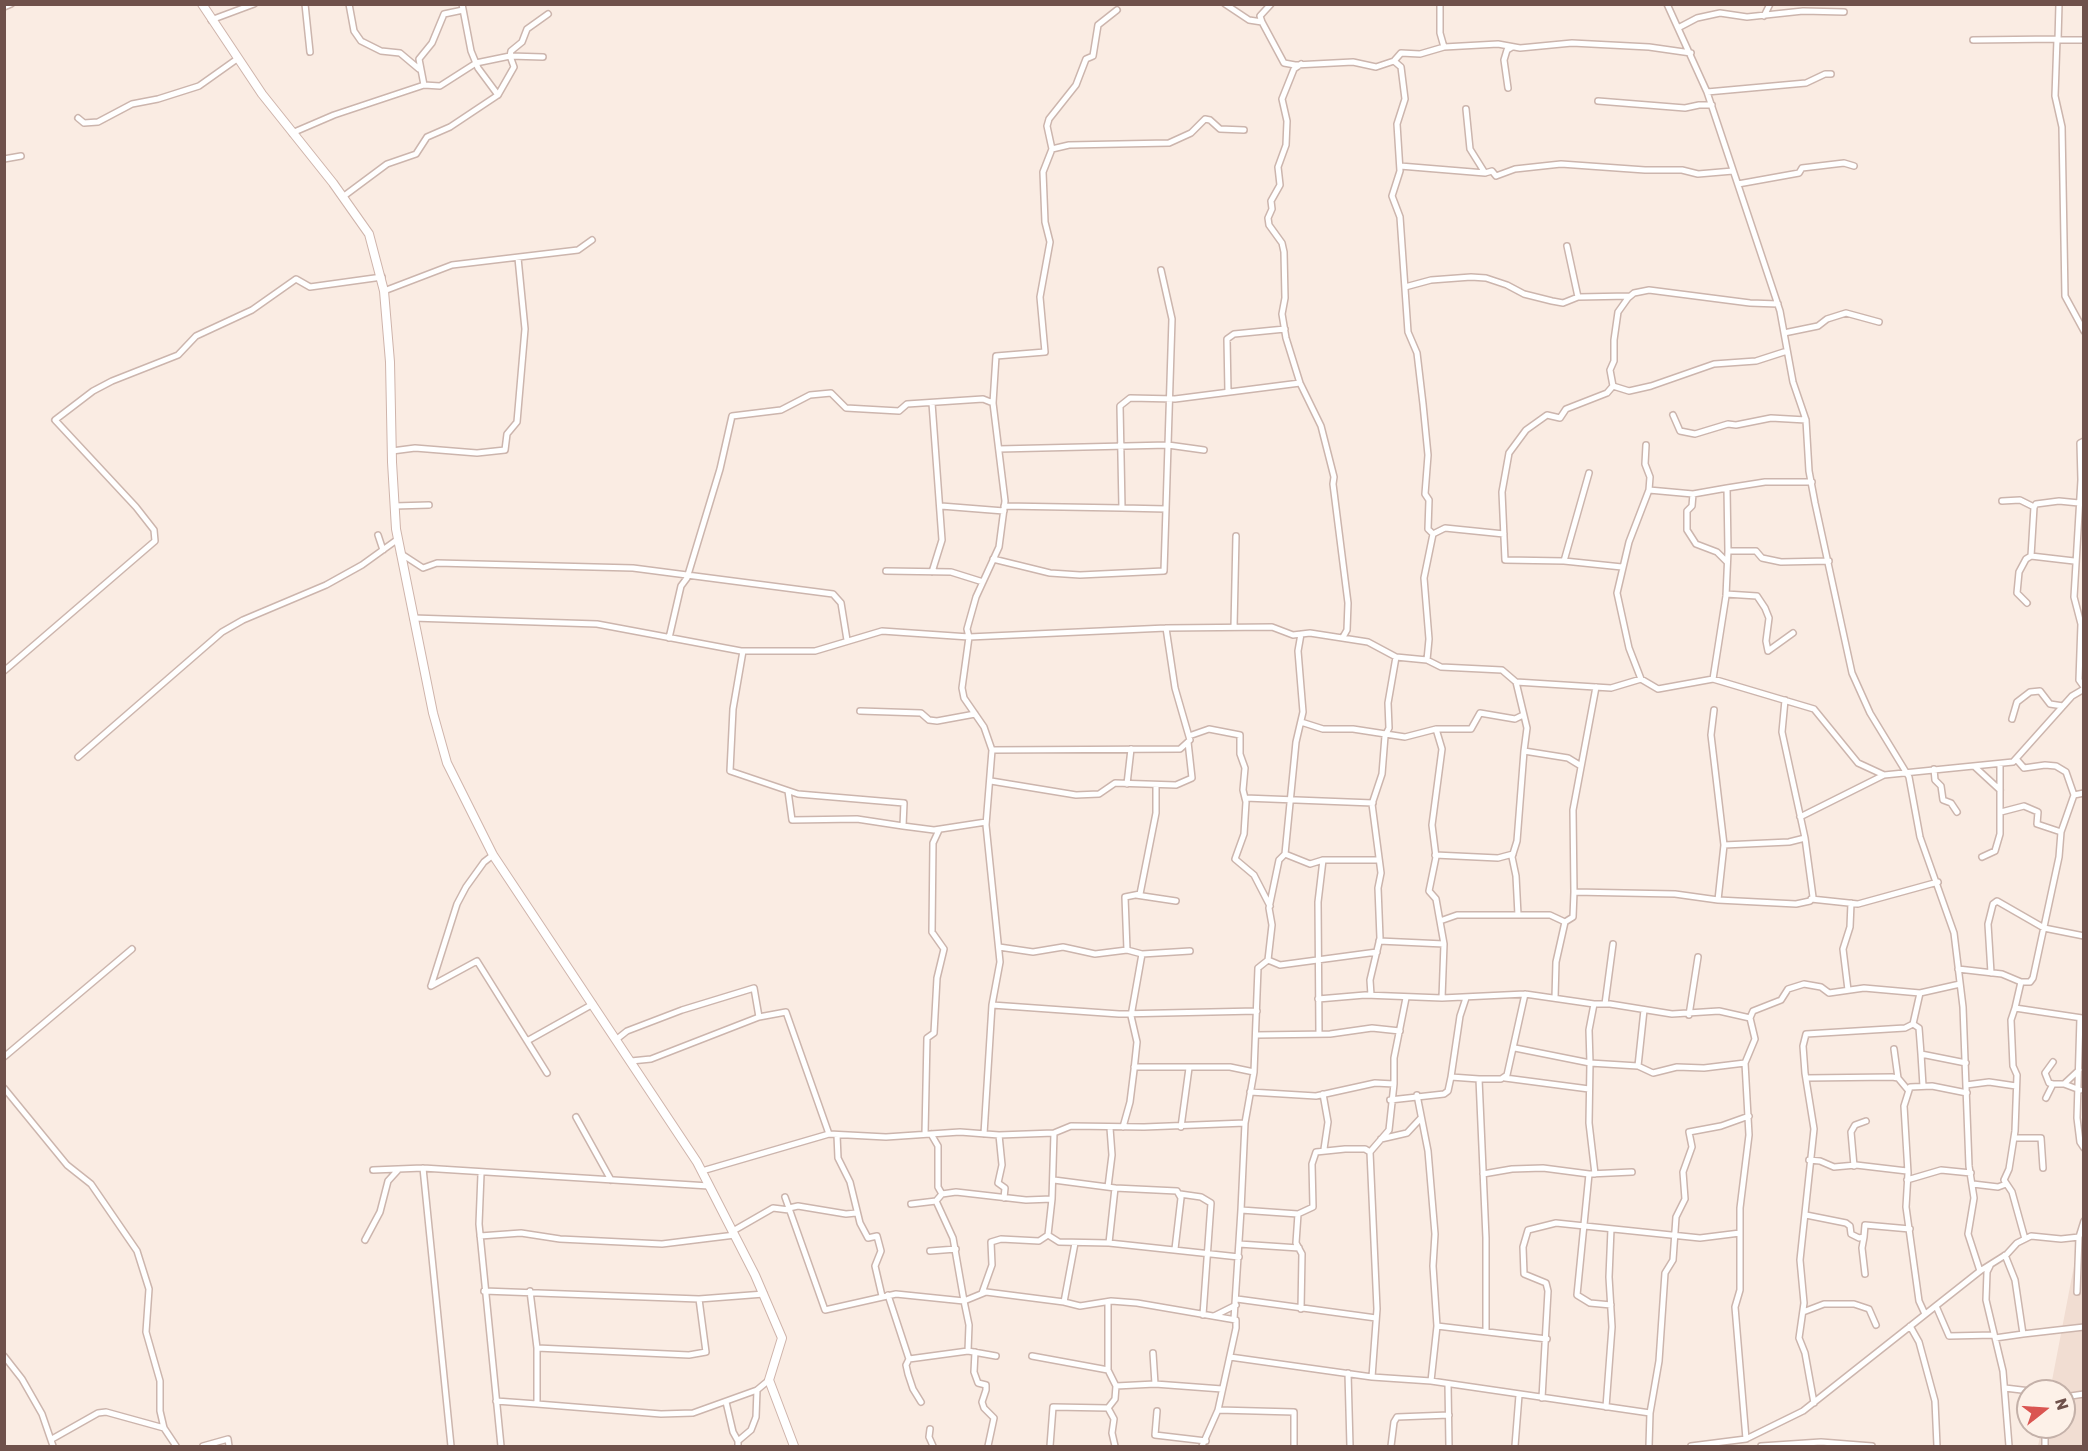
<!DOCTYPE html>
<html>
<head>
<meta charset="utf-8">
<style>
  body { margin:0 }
  #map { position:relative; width:2088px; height:1451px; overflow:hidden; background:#faece3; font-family:Rubik,sans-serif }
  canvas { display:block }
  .frame { position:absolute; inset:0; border:6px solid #6f514b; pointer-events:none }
  .north { position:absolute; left:2016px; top:1379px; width:60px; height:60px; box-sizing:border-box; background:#fdf1e8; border:2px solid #c4b1a9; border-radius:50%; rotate:73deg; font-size:16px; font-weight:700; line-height:24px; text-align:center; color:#6f514b }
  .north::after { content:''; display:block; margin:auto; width:21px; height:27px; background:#da5551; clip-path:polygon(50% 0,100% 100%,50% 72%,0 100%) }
</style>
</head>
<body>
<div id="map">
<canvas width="2088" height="1451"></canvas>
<div class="frame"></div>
<div class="north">N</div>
</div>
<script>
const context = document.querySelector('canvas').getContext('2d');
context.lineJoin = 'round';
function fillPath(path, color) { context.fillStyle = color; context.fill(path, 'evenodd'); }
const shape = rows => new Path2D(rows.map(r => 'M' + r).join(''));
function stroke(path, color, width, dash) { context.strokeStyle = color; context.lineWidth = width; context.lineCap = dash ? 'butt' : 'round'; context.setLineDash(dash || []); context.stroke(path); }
fillPath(shape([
  [2083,1219,2083,1446,2038,1446,2042,1427,2064,1427,2064,1391,2050,1391]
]), '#f1ddd2');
const street = shape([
  [305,4,310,52],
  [349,4,354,31,361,41,381,51,400,53,419,69],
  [1225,4,1249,20,1262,22,1284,63,1295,65,1353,62,1376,67,1394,61,1401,53,1420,54,1444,47],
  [1440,4,1440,33,1444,47,1498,44,1520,48,1572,43,1649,47,1691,53],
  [1667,4,1707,92,1780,311,1793,382,1806,420,1809,471,1815,503,1852,673,1870,713,1909,777,1920,837,1954,933,1963,1007,1969,1166,1974,1198,1968,1234,1980,1271],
  [2059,4,2058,40,2084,40],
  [4,7,11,4],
  [463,10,444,14,432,43,419,59,424,85,440,86,476,63,510,56,511,51,522,42,527,29,548,14],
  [1764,16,1770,4],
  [211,20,254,4],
  [1262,22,1260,16,1271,4],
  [1678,28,1697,18,1720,13,1747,17,1803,11,1844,12],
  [1973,40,2057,39,2055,96,2062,127,2065,296,2084,331],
  [1394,61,1401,67,1405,99,1397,124,1400,171,1392,196,1400,217,1408,332,1417,353,1423,404,1428,455,1425,494,1429,500,1428,529,1433,534,1424,578,1429,639,1427,660],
  [1301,64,1294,69,1282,99,1287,121,1286,145,1278,167,1280,185,1271,201,1272,209,1268,218,1269,225,1282,243,1284,252,1285,298,1282,314,1286,338,1300,383,1321,426,1334,477,1333,484,1348,603,1347,630,1343,637],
  [1508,88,1504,60,1507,50,1512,47],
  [1707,92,1806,83,1825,74,1831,74],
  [498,95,514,67,510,56,543,57],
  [1598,101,1685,108,1699,105,1712,105],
  [1466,109,1470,149,1485,173,1492,171,1496,176,1515,169,1561,164,1645,170,1682,170,1698,174,1733,171],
  [78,118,84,123,98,122,132,104,158,99,199,86,237,59],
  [292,133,334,115,424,85],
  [1052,149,1069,145,1169,143,1191,133,1205,119,1210,120,1220,129,1244,130],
  [4,159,21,156],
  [1400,166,1485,173],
  [1738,184,1799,173,1802,168,1844,163,1854,166],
  [344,196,387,164,416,154,427,137,450,127,498,95,478,68,471,51,462,4],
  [1567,246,1578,297,1630,296],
  [1405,287,1431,280,1471,277,1486,278,1507,285,1524,294,1552,301,1563,303,1578,297],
  [384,291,452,265,578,250,592,240],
  [1778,304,1750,303,1649,290,1634,293,1628,298,1618,312,1614,340,1614,361,1610,370,1613,386,1629,391,1651,386,1714,364,1756,361,1787,351],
  [1784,333,1818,326,1827,319,1846,313,1879,322],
  [1613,386,1607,393,1566,409,1560,418,1547,415,1526,430,1509,453,1502,492,1505,560,1564,561,1622,567],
  [1228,392,1227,339,1234,334,1285,329],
  [1673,415,1680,431,1695,434,1728,424,1736,425,1771,418,1806,420],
  [2084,441,2080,443,2081,480,2074,597,2081,624,2079,680,2084,687],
  [1646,445,1645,464,1650,477,1649,490,1629,542,1617,593,1629,648,1641,679,1658,689,1713,679,1814,709,1858,763,1884,775],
  [999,449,1168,445,1172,319,1161,270],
  [392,451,415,448,477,453,505,450,507,434,517,422,525,329,518,258],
  [1812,482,1765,482,1727,488,1728,551,1756,551,1762,558,1781,562,1829,561],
  [1649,490,1693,494,1727,488],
  [1693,494,1692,506,1687,511,1687,530,1696,544,1717,552,1727,562],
  [2002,501,2020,500,2034,507],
  [394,506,429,505],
  [941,506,1004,511],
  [1004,506,1122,508],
  [1166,509,1168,445,1204,450],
  [1433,534,1445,528,1504,534],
  [378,535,383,550],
  [400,553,423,568,437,563,633,568,833,594,841,603,847,640],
  [2031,556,2034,507,2036,504,2059,501,2079,503],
  [993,559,1050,573,1080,575,1164,571,1166,509,1122,508,1120,406,1130,398,1175,399,1300,383],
  [1564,561,1589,473],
  [886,571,951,572,983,582],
  [932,572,942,540,932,403],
  [1726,594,1757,596,1765,608,1769,618,1766,641,1768,651,1793,633],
  [2027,603,2017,593,2019,572,2026,559,2031,556,2074,561],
  [413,618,597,624,741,651,815,651,882,631,969,637,1166,628,1272,627,1293,635,1310,633,1368,642,1396,657,1427,660,1441,667,1502,670,1516,682,1611,688,1641,679],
  [1234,627,1236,536],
  [669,638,681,586,687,578,720,469,732,416,781,410,810,395,831,393,846,408,899,411,907,404,983,399,993,403],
  [743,651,733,709,730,771,798,794,904,803,903,826,934,830,986,822],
  [4,671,155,541,154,530,136,507,55,420,93,391,112,381,178,355,196,336,252,310,296,279,310,287,382,277],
  [1713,679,1726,596,1728,551],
  [1516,682,1527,728,1524,751,1568,758,1581,766],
  [1596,687,1573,810,1574,892,1675,894,1718,900,1796,904,1810,901,1813,897,1805,838,1782,732,1785,700],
  [1714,710,1711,735,1724,845,1718,900],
  [860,711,921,713,929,720,937,721,975,714],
  [2012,719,2017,702,2030,692,2040,691,2050,704,2063,706],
  [1301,722,1323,729,1353,729,1405,737,1436,729,1471,729,1480,713,1515,719,1523,715],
  [1436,729,1442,749,1432,825,1436,857,1429,891,1436,899,1444,944,1442,998],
  [1189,736,1209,729,1240,735,1240,754,1245,768,1243,790,1246,802,1244,834,1235,859,1254,875,1270,906],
  [992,750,1180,749,1190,740,1175,688,1166,628],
  [78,757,222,632,243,620,326,585,362,565,398,539],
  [2017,760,2024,768,2045,765,2056,766,2066,772,2074,795],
  [1975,767,2000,790],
  [1934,769,1935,780,1941,786,1943,800,1951,803,1957,812],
  [991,781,1076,795,1099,794,1115,783,1176,785,1192,778,1188,742],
  [1127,784,1131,749],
  [788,791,792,820,857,819,903,826],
  [1245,798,1373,803],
  [2001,812,2024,806,2038,812,2037,824,2061,832],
  [1800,817,1884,775,2013,762,2072,696,2084,689],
  [1724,845,1789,842,1805,838],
  [1285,854,1310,864,1323,860,1379,860],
  [1435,855,1498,858,1513,854],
  [1982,857,1995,851,2000,834,2000,764],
  [1136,895,1176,901],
  [1811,899,1858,904,1938,882],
  [1518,915,1516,876,1512,857,1517,841,1524,751],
  [1440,921,1457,915,1550,915,1565,922],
  [1379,941,1444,944],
  [999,947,1033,952,1063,947,1095,954,1127,950,1142,954,1131,1016,1137,1042,1134,1070,1130,1102,1123,1127],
  [1127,950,1125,897,1140,894,1156,813,1156,785],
  [1142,954,1190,951],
  [1268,960,1280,965,1377,952],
  [1958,969,2002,974,2021,982,2030,982,2033,978,2059,857,2061,832,2074,795,2084,793],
  [1991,973,1988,924,1993,904,1997,901,2044,928,2084,936],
  [2021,982,2015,1008,2082,1018],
  [431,986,477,961,547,1073],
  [431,986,457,904,466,887,484,862,493,855],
  [1848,990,1843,949,1850,927,1851,903],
  [1371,995,1370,980,1380,938,1378,888,1381,873,1372,804,1382,774,1385,736,1389,728,1388,703,1396,657],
  [1555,998,1556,962,1565,922,1573,917,1574,892],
  [1318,999,1365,995,1442,998,1525,994,1594,1004,1589,1030,1590,1063,1515,1048],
  [1594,1004,1610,1004,1672,1014,1719,1011,1750,1018,1755,1039,1745,1063],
  [1605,1004,1613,944],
  [992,1005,1119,1014,1257,1011],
  [2015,1008,2011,1020,2013,1066,2017,1075,2015,1131,2009,1169,2004,1180,2012,1192,2025,1239],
  [1644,1010,1638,1066,1653,1073,1677,1067,1704,1068,1745,1063,1749,1135,1740,1208,1740,1290,1735,1307,1746,1439],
  [1689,1015,1698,957],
  [1750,1018,1753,1011,1781,1000,1788,989,1804,984,1821,987,1829,993,1864,988,1920,993],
  [2080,1018,2077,1118,2080,1142,2084,1148],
  [1913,1024,1919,1028,1921,1054,1966,1063],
  [1319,1034,1318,902,1323,860],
  [1256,1035,1330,1034,1372,1028,1400,1031],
  [617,1039,627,1031,682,1010,754,988,759,1017],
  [527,1041,593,1004],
  [1894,1049,1898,1078],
  [1921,1054,1923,1086],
  [4,1057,132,949],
  [631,1061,651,1059,759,1017,786,1012,829,1134],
  [2053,1062,2045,1073,2049,1083,2053,1084],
  [1134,1067,1230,1067,1254,1072],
  [2079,1070,2064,1084,2080,1090],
  [1451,1077,1460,1016,1466,998],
  [1505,1078,1589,1089],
  [1806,1078,1892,1077,1898,1078,1908,1090],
  [1479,1079,1501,1079,1507,1075,1525,994],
  [1966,1085,1989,1082,2016,1086],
  [4,1088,67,1165,91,1184,137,1251,149,1289,146,1332,160,1381,160,1411,164,1428,176,1446],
  [1250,1092,1316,1096,1375,1083,1394,1084,1394,1058,1406,998],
  [1323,1094,1328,1122,1324,1149],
  [1417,1095,1428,1151,1435,1234,1433,1266,1437,1326,1431,1381],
  [2046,1098,2053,1084,2064,1084],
  [1390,1100,1444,1094,1448,1091,1451,1077,1479,1079,1486,1238,1486,1330],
  [576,1117,611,1180],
  [1181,1127,1189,1068],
  [925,1134,927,1038,934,1033,937,978,944,949,932,932,933,843,939,830],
  [931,1134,938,1146,938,1187,942,1194],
  [984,1134,992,1005,1000,962,986,825,992,750,984,727,964,698,962,688,969,637,967,629,976,597,999,547,1005,501,993,403,996,356,1045,352,1040,297,1050,242,1045,222,1043,172,1052,149,1047,126,1049,119,1076,85,1086,59,1093,56,1098,25,1117,10],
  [837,1135,838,1158,850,1182,860,1223,868,1238,877,1236,881,1251,875,1266,882,1296],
  [999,1135,1002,1165,998,1183,1005,1188,1004,1198],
  [2014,1138,2041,1138,2043,1168],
  [1381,1139,1407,1133,1420,1119],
  [1370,1152,1389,1130,1394,1084],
  [1809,1160,1820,1161,1834,1167,1856,1165,1907,1171],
  [1854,1166,1851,1132,1855,1125,1866,1121],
  [423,1168,451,1446],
  [373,1170,423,1168,709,1186],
  [702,1171,829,1134,886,1137,960,1132,999,1135,1054,1133,1071,1126,1144,1127,1245,1123,1254,1072,1258,968,1268,960,1272,925,1269,908,1279,860,1285,854,1296,742,1303,712,1298,651,1301,634],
  [481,1174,479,1224,501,1446],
  [1483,1174,1512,1169,1543,1168,1589,1174],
  [1595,1174,1589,1123,1590,1063,1638,1066],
  [1054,1180,1115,1188,1109,1243],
  [1907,1180,1941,1170,1971,1173],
  [1973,1184,1998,1187,2006,1184],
  [1108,1187,1112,1155,1110,1128],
  [1115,1188,1177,1191,1181,1198,1175,1249],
  [1180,1194,1201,1197,1211,1203,1203,1315],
  [785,1197,825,1310,896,1294,964,1301,953,1238,936,1201,942,1194,956,1192,1026,1200,1052,1199,1054,1133],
  [1052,1199,1048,1235,1059,1242,1109,1243,1239,1257],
  [911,1204,936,1201],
  [789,1208,798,1206,846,1214,856,1213],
  [1241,1210,1245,1123],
  [1298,1214,1313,1207,1312,1164,1316,1152,1345,1149,1365,1149,1370,1152,1377,1309,1372,1377],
  [1806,1215,1846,1223,1850,1226,1851,1234,1859,1238,1864,1237,1865,1225,1910,1229],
  [733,1231,773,1208,789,1210],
  [480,1236,521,1233,560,1239,662,1244,735,1235],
  [1864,1237,1862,1248,1865,1274],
  [365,1240,380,1212,388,1181,398,1170],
  [1239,1244,1299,1248],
  [930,1251,956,1249],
  [2005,1255,2015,1280,2023,1334,2084,1327],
  [1990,1266,1987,1272,1986,1300,2003,1371,2009,1446],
  [484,1291,699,1299,764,1294],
  [2077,1292,2079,1237,2084,1221],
  [982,1293,992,1265,991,1242,1001,1239,1039,1241,1048,1235],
  [888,1295,909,1359,968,1351],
  [1237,1299,1376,1318],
  [1064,1302,1080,1306,1111,1301,1137,1303,1236,1320,1236,1328,1218,1410,1202,1446],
  [1611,1305,1590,1303,1577,1295,1589,1174,1632,1172],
  [1936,1306,1949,1336,1994,1335],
  [1803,1312,1824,1304,1854,1304,1869,1309,1876,1325],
  [1925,1314,1919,1301,1906,1207,1908,1173,1904,1106,1910,1087,1932,1086,1967,1093],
  [1214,1316,1236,1305],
  [1234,1319,1241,1210,1298,1214,1296,1243,1302,1254,1301,1309],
  [1437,1326,1547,1339],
  [1910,1326,1919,1342,1935,1401,1937,1446],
  [1995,1338,2023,1334],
  [537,1348,689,1355,706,1352,699,1299],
  [975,1352,974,1372,978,1383,986,1385,986,1390,982,1402,984,1408,994,1418,988,1446],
  [1153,1353,1155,1384],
  [4,1356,22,1379,42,1414,53,1446],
  [996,1356,968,1351,969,1325,964,1301,986,1292,1064,1302,1075,1243],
  [1032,1356,1108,1370,1108,1302],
  [1230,1357,1372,1377,1431,1381,1650,1413],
  [909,1359,906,1365,908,1374,913,1389,921,1402],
  [1108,1370,1116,1386,1155,1384,1222,1389],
  [1348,1373,1350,1446],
  [1448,1384,1449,1446],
  [2005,1388,2030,1391],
  [2064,1397,2084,1394],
  [1542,1398,1548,1291,1546,1283,1524,1274,1523,1247,1528,1230,1556,1223,1700,1238,1740,1233],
  [496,1401,537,1404,537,1348,530,1291],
  [726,1402,733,1432,738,1441],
  [1814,1403,1805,1353,1799,1338,1804,1303,1800,1260,1814,1129,1805,1073,1803,1046,1806,1034,1905,1028,1913,1024,1920,993,1960,984],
  [537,1404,661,1414,693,1413,757,1390,769,1380],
  [1606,1407,1612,1327,1609,1277,1611,1229],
  [1218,1410,1294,1412,1294,1446],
  [1157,1411,1155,1435,1206,1441],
  [2045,1427,2045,1446],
  [930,1429,929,1437,933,1446],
  [52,1439,98,1413,106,1412,164,1428],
  [203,1446,228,1439,229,1446],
  [738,1446,738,1441,751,1430,756,1417,757,1390],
  [1050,1446,1053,1407,1108,1408],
  [1115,1446,1112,1433,1114,1419,1108,1408,1115,1399,1116,1386],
  [1391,1446,1394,1422,1397,1417,1449,1415],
  [1515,1446,1519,1395],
  [1649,1446,1650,1413,1659,1361,1665,1273,1673,1260,1676,1217,1685,1199,1683,1172,1692,1147,1689,1132,1721,1126,1749,1116],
  [1691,1446,1746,1439,1803,1411,1980,1271,2007,1254,2017,1243,2031,1236,2061,1239,2079,1237],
  [1761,1446,1821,1442,1872,1446]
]);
const secondary = shape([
  [202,4,262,94,333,183,369,234,384,291,390,362,392,462,396,529,433,713,447,763,493,855,697,1162,755,1275,782,1338,769,1380,794,1446]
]);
stroke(street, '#ccb5ad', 8);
stroke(secondary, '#cfb4ab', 10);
stroke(street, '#fff', 5);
stroke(secondary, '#fff', 8);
</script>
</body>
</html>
